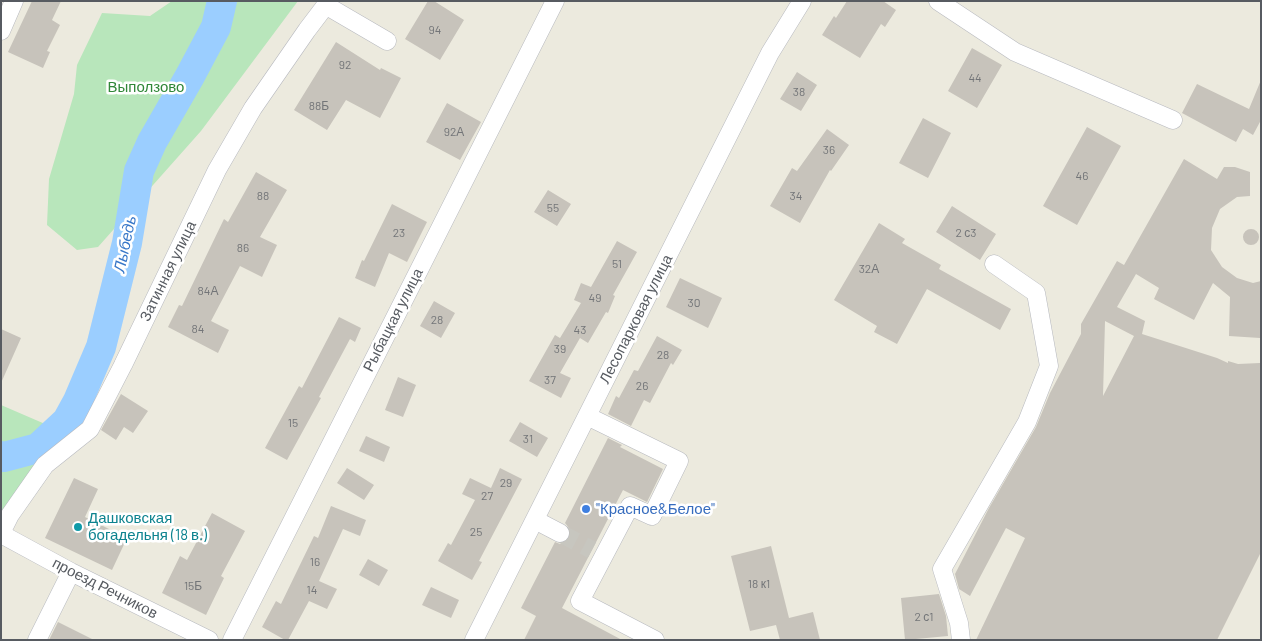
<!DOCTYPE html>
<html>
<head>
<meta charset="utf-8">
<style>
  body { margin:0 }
  #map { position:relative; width:1262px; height:641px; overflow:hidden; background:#eceade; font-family:Barlow,sans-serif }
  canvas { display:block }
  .frame { position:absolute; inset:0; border:2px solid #575b61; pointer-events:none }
</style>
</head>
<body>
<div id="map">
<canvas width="1262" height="641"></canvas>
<div class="frame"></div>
</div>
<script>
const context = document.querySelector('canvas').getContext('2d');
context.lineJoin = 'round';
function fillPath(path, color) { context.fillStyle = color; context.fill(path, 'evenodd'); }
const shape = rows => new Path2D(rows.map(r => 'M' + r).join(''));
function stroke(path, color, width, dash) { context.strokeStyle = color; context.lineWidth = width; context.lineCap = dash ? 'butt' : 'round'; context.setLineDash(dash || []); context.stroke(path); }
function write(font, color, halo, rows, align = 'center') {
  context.font = font + ' Barlow,sans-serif'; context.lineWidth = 5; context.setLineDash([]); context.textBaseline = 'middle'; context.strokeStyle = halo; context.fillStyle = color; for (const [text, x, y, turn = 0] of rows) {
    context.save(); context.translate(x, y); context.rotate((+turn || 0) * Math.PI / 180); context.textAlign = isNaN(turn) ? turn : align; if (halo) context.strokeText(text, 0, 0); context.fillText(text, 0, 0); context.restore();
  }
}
fillPath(shape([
  [172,1,298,1,201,131,98,247,77,250,47,225,49,179,74,94,77,65,102,13,150,16],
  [1,405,59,430,10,519,1,515]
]), '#b8e6bb');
stroke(shape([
  [1,456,4,457,38,448,67,421,78,401,101,347,127,243,139,171,152,142,190,76,216,27,222,1]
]), '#9bceff', 30);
fillPath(shape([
  [32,1,61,1,52,20,60,25,47,51,50,52,43,68,8,52],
  [428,1,434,1,464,20,440,60,405,39],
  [847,1,883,1,896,10,885,27,881,24,860,58,822,35,834,16,836,18],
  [336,42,380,70,381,68,401,78,380,118,346,100,327,130,294,110],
  [972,48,1002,65,977,108,948,91],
  [797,72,817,85,801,111,780,99],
  [1261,80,1261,120,1253,135,1243,129,1236,142,1182,113,1197,84,1249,109],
  [447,103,481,122,460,160,426,142],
  [923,118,951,133,928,178,899,163],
  [1087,127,1121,146,1077,225,1043,206],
  [827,129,849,145,831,171,830,170,800,223,770,206,792,168,797,171],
  [1184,159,1217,179,1224,167,1235,167,1250,172,1250,196,1237,197,1220,209,1212,228,1211,250,1222,267,1237,278,1253,283,1261,281,1260,338,1229,336,1230,297,1213,283,1194,320,1154,299,1159,288,1136,274,1117,307,1145,321,1142,334,1217,358,1228,363,1228,361,1238,364,1260,363,1261,552,1217,640,976,640,1025,538,1006,528,970,596,959,589,955,574,989,508,1036,427,1050,393,1081,334,1081,324,1117,261,1124,265],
  [1105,321,1134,336,1103,396],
  [256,172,287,190,260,237,277,245,262,277,240,266,211,321,229,330,218,353,168,327,179,305,182,306,224,219,228,222],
  [548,190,571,204,557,226,534,212],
  [392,204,427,222,407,262,389,253,375,287,355,278,362,260,364,261],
  [952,206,996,234,980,260,936,232],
  [879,223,905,239,902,243,941,265,939,269,1011,309,1000,330,927,289,897,344,874,332,877,326,834,300],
  '1243 237a8 8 0 1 1 16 0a8 8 0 1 1-16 0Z',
  [617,241,637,252,613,295,615,296,608,313,606,312,588,343,580,338,560,373,571,378,561,398,529,381,555,335,560,338,581,303,574,300,581,283,591,287],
  [680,278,722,298,708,328,666,307],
  [434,301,455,313,441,338,420,326],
  [339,317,361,328,355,342,350,339,319,397,321,398,287,460,265,448,299,386,302,388],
  [1,329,21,338,1,383],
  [657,336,682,350,673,365,671,363,650,403,644,400,631,426,608,414,616,396,619,398,634,370,638,371],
  [398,377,416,385,403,417,385,410],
  [121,394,148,411,133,433,124,427,116,440,101,430],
  [520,422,548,438,537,457,509,441],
  [366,436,390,447,384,462,359,451],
  [608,438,622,445,620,447,663,469,647,502,623,490,562,608,622,640,524,640,536,616,521,608,555,542,560,544,565,542,570,537,569,528,565,523],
  [347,468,374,485,364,500,337,483],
  [500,468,522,479,479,561,482,562,472,580,438,561,448,543,451,545,475,500,462,494,470,478,491,488],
  [74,478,98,489,85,517,127,538,112,570,45,538],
  [331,506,366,520,360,536,343,529,319,581,337,589,327,609,309,601,288,640,285,640,262,627,276,601,281,604,314,536,318,538],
  [212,513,245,531,221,576,224,578,206,615,162,593,180,556,187,560],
  [771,546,789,618,813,612,820,640,780,640,776,625,750,631,731,556],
  [368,559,388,570,379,586,359,575],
  [431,587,459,600,451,618,422,605],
  [939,594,946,616,948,636,905,640,901,598],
  [58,622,94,640,49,640]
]), '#c7c3bb');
stroke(shape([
  [560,533,592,550]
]), '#c7c6bf', 18, [18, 9]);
const minor = shape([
  [938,1,1015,52,1173,120],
  [327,6,387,41],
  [1,31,14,1],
  [587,416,679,461,652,516,630,506,580,601,655,640],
  [535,520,560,533],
  [1,533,10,515,45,465,90,429,123,365,217,170,253,108,307,30,329,1],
  [1,534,71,572,209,640],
  [37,640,71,572],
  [232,640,555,1],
  [474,640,770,53,802,1],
  [961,640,959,623,942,569,1027,422,1049,366,1036,293,994,264]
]);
stroke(minor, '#b7b9bf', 19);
stroke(minor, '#fff', 18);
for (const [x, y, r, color] of [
  [586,509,5,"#3f7fe0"],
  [78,527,5,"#0f9aa8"]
]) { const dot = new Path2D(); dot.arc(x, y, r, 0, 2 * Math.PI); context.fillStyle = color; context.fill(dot); stroke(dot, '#fff', 2); }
write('12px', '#737578', null, [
  ["94",435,30],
  ["92",345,65],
  ["44",975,78],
  ["38",799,92],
  ["88Б",319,106],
  ["92А",454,132],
  ["36",829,150],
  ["46",1082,176],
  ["88",263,196],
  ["34",796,196],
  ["55",553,208],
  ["23",399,233],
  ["2 с3",966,233],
  ["86",243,248],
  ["51",617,264],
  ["32А",869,269],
  ["84А",208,291],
  ["49",595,298],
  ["30",694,303],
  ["28",437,320],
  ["84",198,329],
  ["43",580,330],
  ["39",560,349],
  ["28",663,355],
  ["37",550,380],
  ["26",642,386],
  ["15",293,423],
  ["31",528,439],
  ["29",506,483],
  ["27",487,496],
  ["25",476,532],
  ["16",315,562],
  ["18 к1",759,584],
  ["15Б",193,586],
  ["14",312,590],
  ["2 с1",924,617]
]);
write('15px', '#308738', '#fff', [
  ["Выползово",146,87]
]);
write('15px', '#575b61', '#fff', [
  ["Затинная улица",168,271,-64],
  ["Лесопарковая улица",636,319,-63],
  ["Рыбацкая улица",393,320,-63],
  ["проезд Речников",105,588,27]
]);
write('15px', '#366cbe', '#fff', [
  ["\"Красное&Белое\"",596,509]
], 'left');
write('15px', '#0d838f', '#fff', [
  ["Дашковская",88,518],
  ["богадельня (18 в.)",88,535]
], 'left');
write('italic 16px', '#3877c8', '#fff', [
  ["Лыбедь",125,244,-78]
]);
</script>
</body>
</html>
